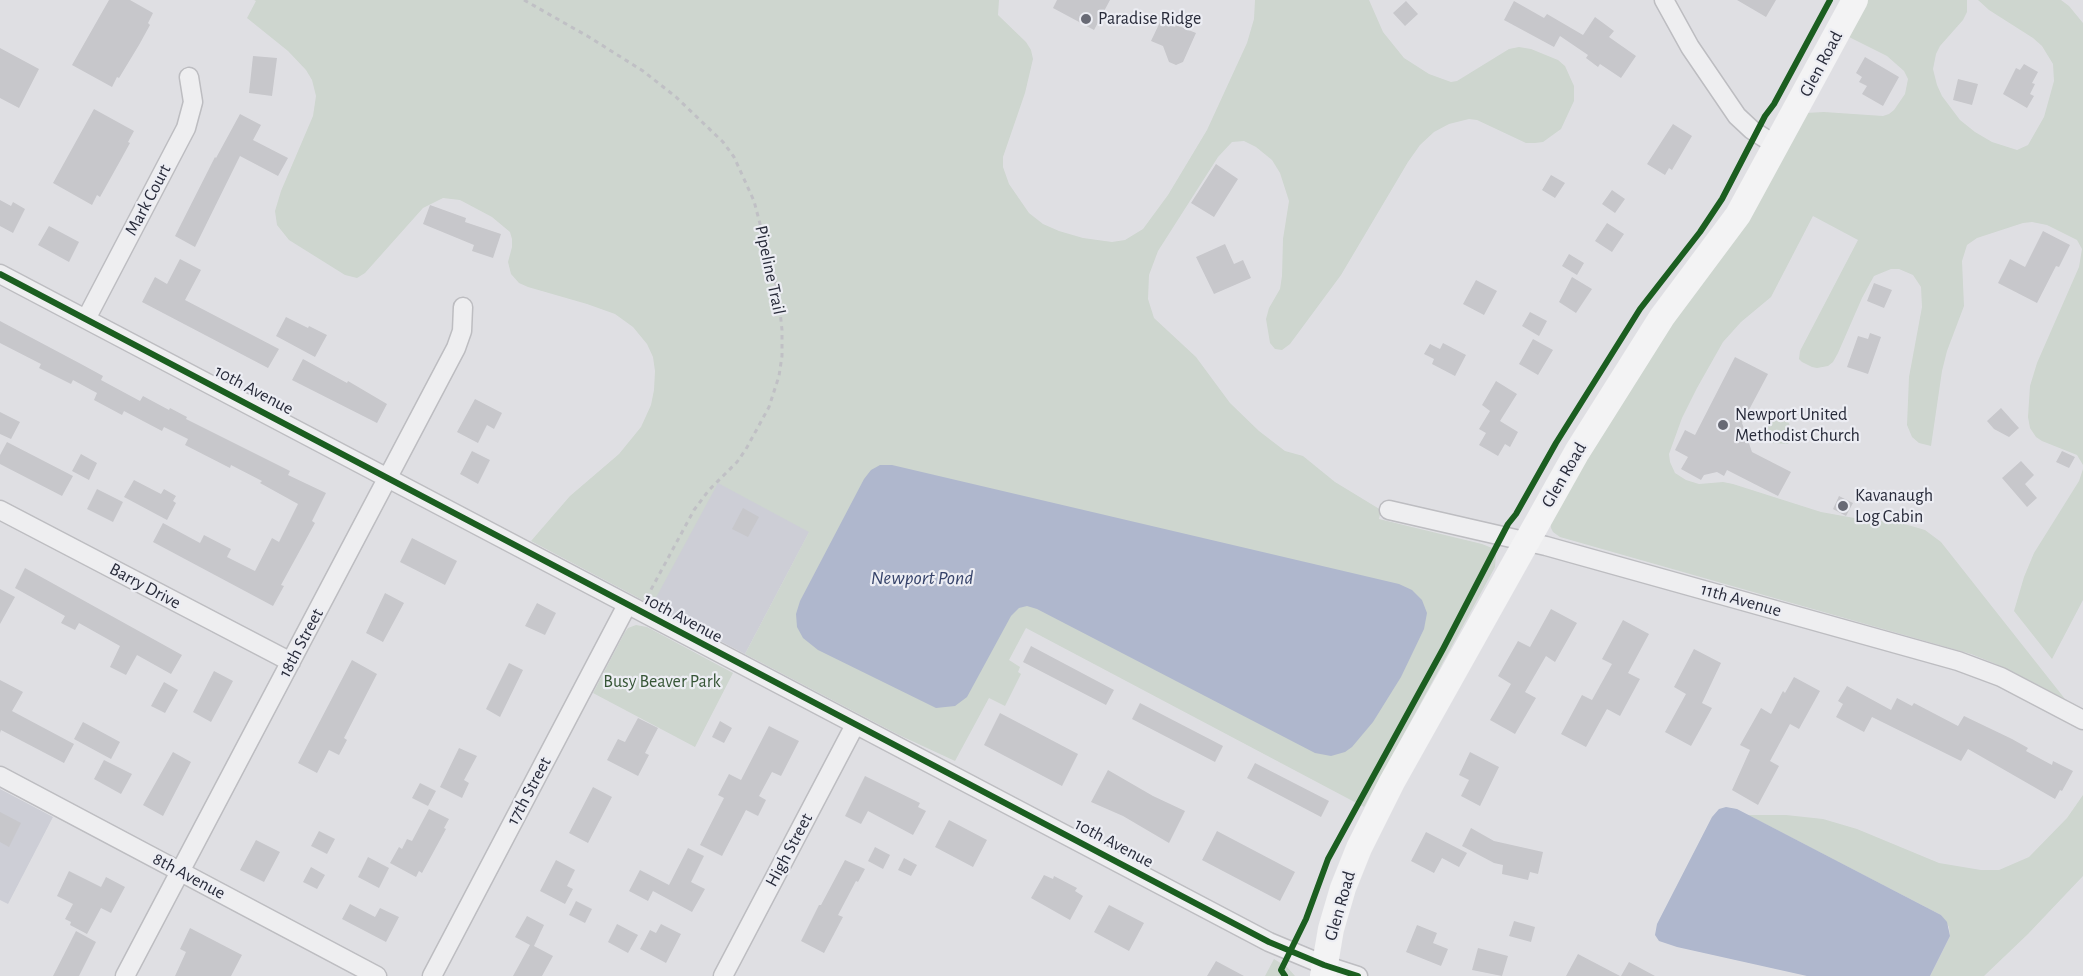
<!DOCTYPE html>
<html>
<head>
<meta charset="utf-8">
<style>
  body { margin:0 }
  canvas { display:block; background:#dfdfe3 }
</style>
</head>
<body>
<canvas width="2083" height="976"></canvas>
<script>
const context = document.querySelector('canvas').getContext('2d');
context.lineJoin = 'round';
function fillPath(path, color) { context.fillStyle = color; context.fill(path, 'evenodd'); }
const shape = rows => new Path2D(rows.map(r => 'M' + r).join(''));
function stroke(path, color, width, dash) { context.strokeStyle = color; context.lineWidth = width; context.lineCap = dash ? 'butt' : 'round'; context.setLineDash(dash || []); context.stroke(path); }
function write(font, color, halo, rows, align = 'center') {
  context.font = font + ' "Alegreya Sans",sans-serif'; context.lineWidth = 4.5; context.setLineDash([]); context.textBaseline = 'middle'; context.strokeStyle = halo; context.fillStyle = color; for (const [text, x, y, turn = 0] of rows) {
    context.save(); context.translate(x, y); context.rotate((+turn || 0) * Math.PI / 180); context.textAlign = isNaN(turn) ? turn : align; if (halo) context.strokeText(text, 0, 0); context.fillText(text, 0, 0); context.restore();
  }
}
fillPath(shape([
  [753,378,876,405,745,654,637,597],
  [0,789,53,817,8,904,0,900]
]), '#cdced6');
fillPath(shape([
  [254,0,999,0,998,15,1026,42,1031,50,1033,59,1025,93,1003,157,1003,167,1009,184,1029,213,1043,224,1059,231,1083,238,1112,242,1125,240,1143,229,1168,195,1207,130,1247,43,1254,19,1255,0,1369,0,1383,32,1404,58,1429,74,1451,82,1457,81,1509,49,1519,47,1531,49,1558,60,1565,66,1574,86,1574,101,1561,129,1543,142,1535,143,1526,143,1477,120,1469,119,1449,124,1434,132,1420,145,1408,162,1341,275,1290,344,1282,350,1275,349,1270,343,1266,319,1269,308,1280,289,1282,276,1283,239,1289,201,1280,173,1272,160,1256,147,1244,141,1232,142,1218,157,1158,251,1149,275,1148,299,1154,318,1196,357,1230,403,1259,431,1285,451,1303,456,1335,482,1381,510,1379,519,1482,544,1492,548,1496,554,1495,567,1364,807,1026,628,1009,660,1020,667,1018,672,1021,674,1005,706,989,698,955,761,899,735,745,654,809,532,718,483,652,605,531,541,570,496,619,454,641,427,651,405,654,390,655,371,653,357,647,344,633,327,615,314,587,304,528,287,519,283,511,274,508,262,512,247,512,239,510,232,492,217,460,200,443,198,423,208,365,273,357,278,345,275,289,240,277,225,275,211,281,191,313,116,316,96,312,80,306,70,288,51,247,18,256,1],
  [1866,0,1967,0,1967,12,1963,20,1940,46,1936,54,1933,69,1937,85,1942,96,1960,120,1975,132,1992,142,2017,150,2028,145,2044,117,2054,81,2053,64,2042,46,2033,38,1989,10,1978,0,2061,0,2069,6,2083,23,2083,465,2077,455,2042,441,2036,437,2030,428,2028,417,2030,386,2037,363,2079,267,2082,249,2077,240,2047,225,2032,222,2023,223,1977,238,1967,245,1962,261,1964,306,1947,351,1942,371,1931,446,1919,443,1912,437,1907,425,1909,377,1922,307,1921,287,1913,275,1899,269,1891,269,1874,276,1862,298,1838,353,1833,362,1828,366,1817,368,1812,367,1802,362,1799,359,1800,351,1858,240,1813,216,1771,297,1741,322,1723,342,1697,388,1682,418,1669,454,1670,462,1675,473,1686,480,1699,484,1723,482,1733,484,1821,512,1860,519,1901,523,1925,530,1941,542,2065,699,1996,664,1971,654,1560,537,1553,532,1551,528,1550,518,1805,113,1824,112,1883,116,1889,114,1894,110,1905,94,1908,79,1904,71,1887,56,1847,36],
  [1780,417,1787,419,1793,433,1793,439,1788,444,1773,443,1766,433,1769,422],
  [2083,469,2083,600,2052,659,2014,611,2024,577,2034,553,2079,481],
  [636,625,647,627,733,673,695,747,593,693,625,632,628,628],
  [2083,795,2083,876,2028,934,1984,976,1930,976,1950,936,1949,927,1941,915,1748,815,1786,815,1823,819,1857,829,1939,863,1981,870,1999,870,2029,857,2067,818],
  [1274,959,1287,967,1295,976,1265,976]
]), '#ced6cf');
fillPath(shape([
  [880,465,892,465,1399,584,1412,590,1422,600,1427,613,1424,629,1401,677,1373,722,1352,747,1345,752,1331,756,1315,753,1037,609,1027,606,1019,608,1011,616,967,697,955,706,936,708,818,650,803,638,797,627,796,614,800,601,864,479,871,470],
  [1726,807,1737,809,1941,915,1947,922,1950,936,1930,976,1807,976,1677,947,1659,941,1655,935,1657,924,1712,817,1719,809]
]), '#afb7cd');
fillPath(shape([
  [109,0,130,0,153,13,148,23,150,25,139,45,119,78,117,77,112,87,72,65],
  [1057,0,1110,0,1094,30,1053,8],
  [1737,0,1776,0,1766,17],
  [1406,1,1418,14,1405,26,1393,13],
  [1514,1,1544,18,1547,14,1583,35,1595,17,1614,31,1609,37,1636,56,1621,78,1600,64,1598,67,1586,58,1588,55,1560,36,1554,47,1504,20],
  [1161,20,1175,27,1176,25,1196,33,1183,62,1176,65,1169,62,1163,46,1151,41],
  [0,48,39,69,19,108,0,98],
  [253,56,277,58,272,96,249,93],
  [1865,57,1899,77,1883,106,1862,94,1867,86,1859,82,1862,77,1856,73],
  [2024,64,2038,72,2032,83,2035,84,2030,94,2034,96,2027,108,2003,94,2016,68,2020,70],
  [1958,79,1978,84,1972,105,1953,100],
  [94,109,134,131,128,142,130,143,119,163,100,197,97,195,92,205,53,183],
  [240,114,261,125,253,140,288,158,278,176,240,156,195,247,175,236,215,157,216,158],
  [1673,124,1692,136,1672,170,1669,168,1665,175,1647,164],
  [1216,164,1238,179,1214,217,1191,203],
  [1551,175,1565,183,1555,198,1542,190],
  [1612,190,1625,199,1615,213,1602,204],
  [0,200,11,206,13,202,25,209,13,233,0,226],
  [430,205,466,218,465,222,501,234,493,258,472,251,474,245,423,224],
  [1607,223,1624,234,1612,252,1595,241],
  [49,226,79,242,69,262,38,245],
  [2043,231,2070,245,2059,267,2056,266,2037,303,1998,283,2010,259,2025,267],
  [1225,244,1234,264,1243,260,1251,278,1214,294,1196,257],
  [1569,254,1584,263,1577,275,1562,266],
  [180,259,201,270,185,300,279,349,268,368,142,302,155,277,167,284],
  [1572,277,1592,289,1576,313,1559,302],
  [1476,280,1497,291,1484,315,1463,304],
  [1874,283,1892,290,1884,308,1867,301],
  [1530,312,1547,321,1539,336,1522,326],
  [286,317,308,328,309,326,327,335,315,357,276,336],
  [0,321,81,364,103,376,101,380,140,401,143,396,169,410,170,408,187,417,186,419,290,471,288,475,326,493,312,521,315,523,281,585,284,586,273,606,153,542,163,523,200,543,204,535,231,549,227,557,255,571,272,538,279,542,298,504,260,483,262,481,231,465,230,468,185,445,188,439,164,427,162,431,124,411,122,415,94,400,97,393,73,380,71,384,39,368,41,364,0,343],
  [1870,333,1881,337,1868,374,1847,367,1858,336,1868,339],
  [1533,339,1553,350,1538,375,1519,364],
  [1443,343,1466,355,1455,376,1432,364,1434,359,1424,354,1430,344,1440,349],
  [1735,357,1768,374,1742,423,1752,452,1791,472,1778,496,1727,470,1724,476,1717,472,1704,475,1701,480,1681,469,1688,457,1675,450,1685,430,1695,435],
  [303,359,347,383,348,381,387,404,377,423,292,380],
  [1496,381,1517,394,1500,421,1518,432,1510,447,1505,444,1498,456,1479,445,1486,433,1479,429,1490,411,1482,405],
  [475,399,502,413,494,429,487,425,478,443,457,432],
  [2001,408,2019,428,2009,437,1994,429,1987,421],
  [0,412,20,422,11,439,0,434],
  [7,442,73,476,62,496,0,464,0,455],
  [472,451,490,460,478,484,460,474],
  [2062,451,2075,457,2069,468,2056,462],
  [81,454,97,463,89,480,72,471],
  [2021,461,2034,475,2025,484,2037,498,2027,507,2002,478],
  [134,480,161,494,164,489,176,496,173,501,176,503,167,520,124,497],
  [97,489,123,502,113,522,87,509],
  [1839,496,1853,503,1846,516,1833,509],
  [743,508,759,517,748,537,732,529],
  [412,538,457,561,445,585,400,562],
  [25,568,182,655,171,674,137,655,126,675,110,667,120,646,79,623,75,630,61,623,65,616,15,588],
  [0,589,15,597,0,624],
  [385,593,404,603,383,642,366,633],
  [537,603,556,613,545,635,525,626],
  [1551,609,1577,623,1555,662,1546,656,1525,692,1536,698,1515,734,1490,720,1511,684,1498,676,1518,641,1530,647],
  [1623,620,1649,634,1628,673,1640,679,1620,716,1607,709,1586,747,1561,734,1582,695,1592,700,1612,664,1602,659],
  [1031,646,1114,690,1106,705,1023,662],
  [1694,649,1721,663,1702,703,1712,708,1691,746,1665,732,1686,694,1674,687],
  [352,660,377,674,344,738,347,740,339,755,329,750,317,773,298,763],
  [509,663,523,670,500,717,486,709],
  [214,671,233,681,211,722,193,712],
  [1794,677,1820,691,1799,729,1790,724,1770,761,1779,766,1758,805,1732,790,1750,750,1740,745,1761,708,1771,714,1783,691,1785,693],
  [0,680,23,692,12,711,74,744,64,763,1,730,0,733],
  [164,682,178,690,165,713,151,706],
  [1847,686,1891,710,1897,698,1912,706,1914,703,1958,726,1964,716,2012,739,2028,748,2026,751,2052,765,2053,761,2073,771,2062,791,2060,790,2055,799,1968,749,1961,761,1872,717,1864,732,1836,717,1843,704,1838,701],
  [1140,703,1223,746,1215,762,1132,719],
  [1000,713,1078,754,1062,786,984,745],
  [638,718,658,728,645,753,649,755,638,776,607,760,618,739,625,742],
  [720,721,732,728,724,743,712,737],
  [83,722,120,742,111,759,74,739],
  [769,726,799,741,781,776,772,772,759,796,766,800,758,816,746,810,722,856,700,845,724,798,718,795,729,774,741,780],
  [459,748,477,756,464,780,469,783,462,798,440,787],
  [173,752,191,762,163,816,143,805],
  [1470,752,1499,767,1480,806,1461,796,1469,780,1459,775],
  [104,760,132,774,121,794,94,779],
  [1255,763,1329,801,1321,817,1247,778],
  [1108,770,1153,796,1185,811,1169,843,1123,816,1091,802],
  [865,776,920,803,918,807,926,811,913,835,868,811,861,824,845,816],
  [420,783,436,791,428,806,412,798],
  [593,787,612,797,588,843,569,833],
  [429,809,449,819,444,828,446,829,422,873,419,871,416,877,390,863,399,847,402,849,407,839,412,841],
  [0,812,21,823,9,847,0,842],
  [949,820,987,840,973,867,935,847],
  [1471,828,1494,841,1543,852,1538,874,1530,872,1528,880,1502,874,1503,865,1494,863,1462,846],
  [319,831,335,839,327,854,311,846],
  [1217,831,1295,872,1280,901,1202,860],
  [1426,832,1467,853,1459,867,1442,858,1434,873,1411,861],
  [256,840,280,852,264,882,240,870],
  [875,847,890,855,883,869,868,861],
  [688,848,704,856,691,882,705,889,692,912,653,891,648,901,629,891,640,870,669,885],
  [368,857,389,868,379,888,358,877],
  [904,858,917,865,911,876,898,870],
  [556,860,575,870,567,886,573,889,565,904,540,891],
  [845,860,865,869,858,882,856,881,838,915,843,917,824,953,801,941,819,905,821,905],
  [311,867,325,875,317,889,303,882],
  [69,871,101,887,106,877,125,887,111,913,101,908,87,934,70,925,71,922,65,919,73,904,57,896],
  [1044,875,1053,879,1054,876,1077,888,1075,891,1083,896,1070,920,1031,898],
  [576,901,592,909,585,923,569,915],
  [350,904,375,917,380,908,399,917,386,942,342,919],
  [1109,905,1144,923,1129,951,1094,932],
  [527,916,544,925,534,946,553,956,542,976,513,976,530,945,515,937],
  [1514,921,1535,927,1531,942,1509,936],
  [617,924,638,935,628,953,608,942],
  [661,924,681,934,666,963,640,949,650,930,656,933],
  [1417,925,1437,933,1433,943,1448,949,1441,966,1406,952],
  [190,928,242,955,231,976,175,976,186,952,180,949],
  [76,931,96,942,79,976,53,976],
  [1478,948,1508,956,1502,976,1472,970],
  [1578,954,1620,976,1566,976],
  [1216,961,1244,976,1207,976],
  [1629,962,1655,976,1621,976]
]), '#c7c7cb');
const street = shape([
  [1664,0,1690,47,1737,116,1752,130,1777,146],
  [0,274,1269,942,1324,965,1358,976],
  [86,319,186,128,193,102,189,77],
  [0,510,291,662],
  [1389,510,1546,546,1958,661,2001,677,2083,720],
  [0,776,377,976],
  [125,976,456,348,462,331,463,307],
  [432,976,627,605],
  [723,976,855,725]
]);
stroke(street, '#bdbdc1', 21);
stroke(shape([
  [524,0,589,37,643,71,676,97,723,142,734,157,754,201,778,292,782,330,782,356,779,376,769,407,746,449,737,462,709,490,694,510,647,597]
]), '#c0c0c5', 3, [4.5, 4.5]);
stroke(street, '#eeeef0', 18);
stroke(shape([
  [1323,976,1331,929,1343,888,1359,848,1392,782,1577,452,1662,317,1738,215,1855,0]
]), '#f3f3f4', 26);
stroke(shape([
  [0,274,1269,942,1324,965,1358,976],
  [1285,976,1281,970,1306,919,1328,859,1443,649,1508,524,1516,514,1556,443,1640,309,1700,232,1722,199,1765,116,1774,104,1830,0]
]), '#1b5e20', 6);
for (const [x, y, r, color] of [
  [1086,19,6,"#686a75"],
  [1723,425,6,"#686a75"],
  [1843,506,6,"#686a75"]
]) { const dot = new Path2D(); dot.arc(x, y, r, 0, 2 * Math.PI); context.fillStyle = color; context.fill(dot); stroke(dot, '#ecedf3', 2); }
write('18px', '#282b3a', '#ecedf3', [
  ["Paradise Ridge",1098,19],
  ["Newport United",1735,415],
  ["Methodist Church",1735,436],
  ["Kavanaugh",1855,496],
  ["Log Cabin",1855,517]
], 'left');
write('18px', '#282b3a', '#ecedf3', [
  ["Glen Road",1821,64,-62],
  ["Mark Court",148,200,-62],
  ["Pipeline Trail",770,270,78],
  ["10th Avenue",254,390,28],
  ["Glen Road",1564,475,-60],
  ["Barry Drive",145,586,28],
  ["11th Avenue",1741,600,16],
  ["10th Avenue",683,618,28],
  ["18th Street",301,643,-62],
  ["17th Street",529,791,-62],
  ["10th Avenue",1114,843,28],
  ["High Street",789,850,-62],
  ["8th Avenue",189,876,28],
  ["Glen Road",1340,906,-74]
]);
write('18px', '#365536', '#ecedf3', [
  ["Busy Beaver Park",662,682]
]);
write('italic 20px', '#36436a', '#ecedf3', [
  ["Newport Pond",922,578]
]);
</script>
</body>
</html>
